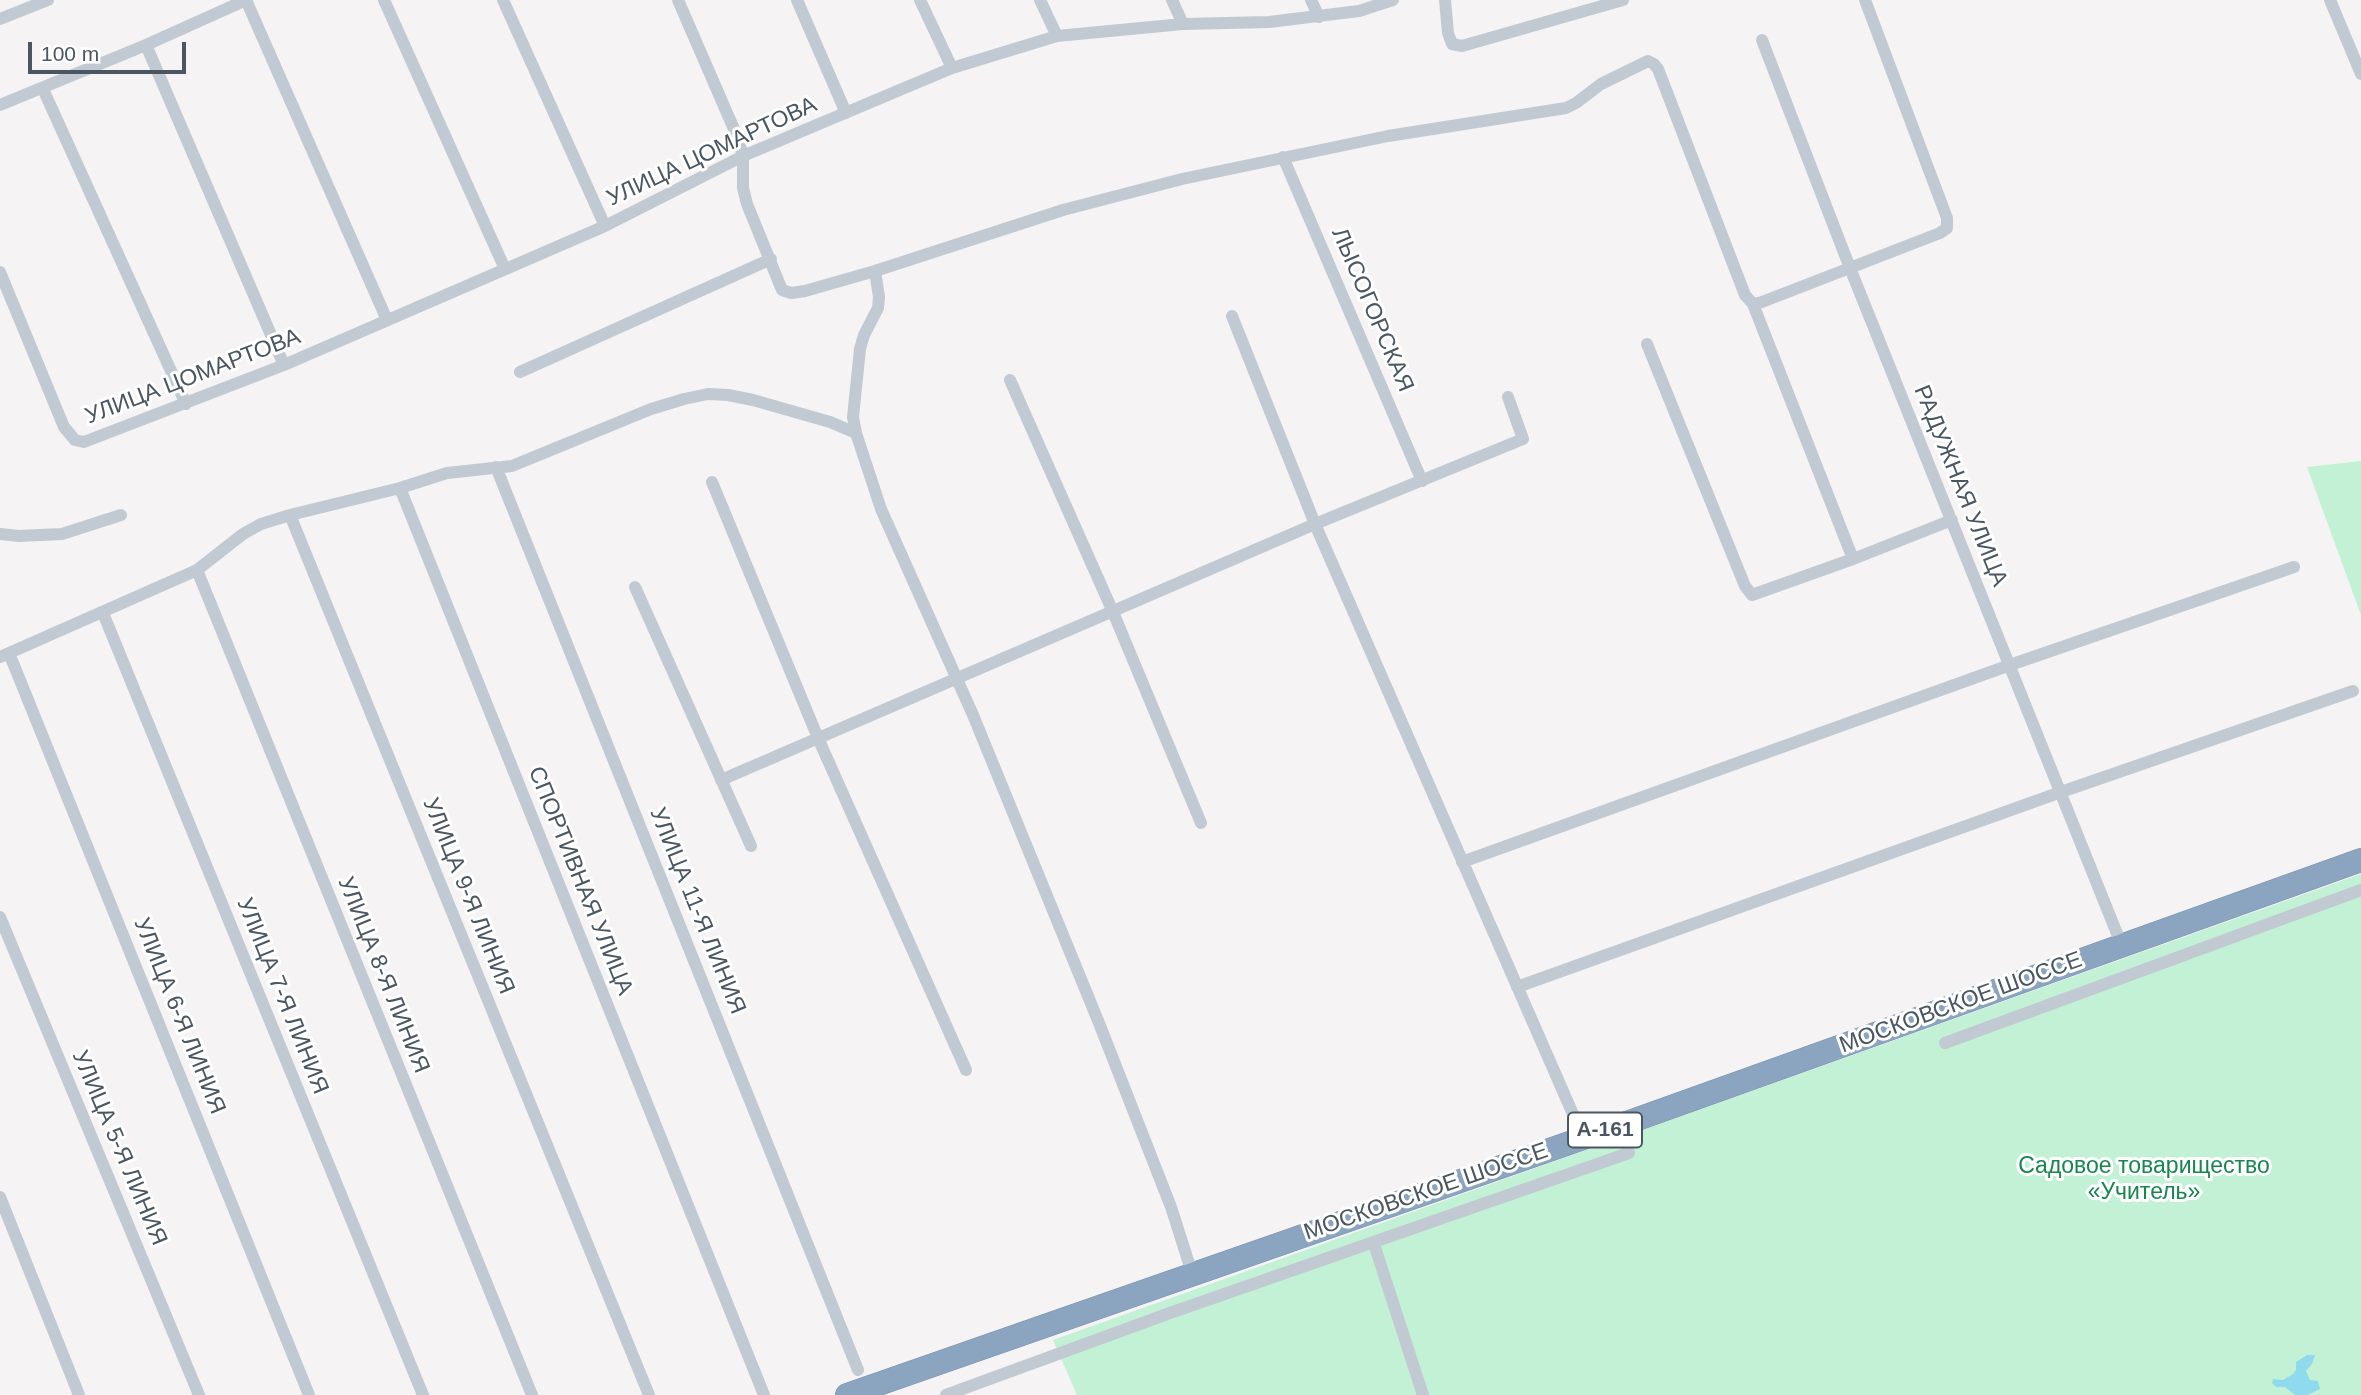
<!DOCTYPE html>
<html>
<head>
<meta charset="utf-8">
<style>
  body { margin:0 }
  #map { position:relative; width:2361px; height:1395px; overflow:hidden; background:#f5f3f3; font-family:Arial,sans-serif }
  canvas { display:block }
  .scale { position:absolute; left:28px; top:42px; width:158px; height:32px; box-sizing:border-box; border:4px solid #4a5661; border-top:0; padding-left:9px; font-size:21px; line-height:24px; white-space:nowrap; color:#4a5661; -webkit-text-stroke:5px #fff; paint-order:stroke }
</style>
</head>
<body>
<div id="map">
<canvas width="2361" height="1395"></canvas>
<div class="scale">100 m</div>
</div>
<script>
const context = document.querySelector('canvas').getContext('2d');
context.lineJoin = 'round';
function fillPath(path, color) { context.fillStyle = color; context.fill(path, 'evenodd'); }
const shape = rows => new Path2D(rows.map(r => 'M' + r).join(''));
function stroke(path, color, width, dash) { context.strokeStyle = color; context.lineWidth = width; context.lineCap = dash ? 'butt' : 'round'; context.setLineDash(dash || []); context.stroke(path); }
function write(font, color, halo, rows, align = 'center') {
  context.font = font + ' Arial,sans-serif'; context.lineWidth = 6; context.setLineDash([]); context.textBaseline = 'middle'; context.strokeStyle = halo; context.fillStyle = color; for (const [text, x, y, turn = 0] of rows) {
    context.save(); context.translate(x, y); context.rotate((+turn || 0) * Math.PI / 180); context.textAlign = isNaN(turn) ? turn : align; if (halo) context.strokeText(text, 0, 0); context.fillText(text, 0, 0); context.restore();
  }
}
fillPath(shape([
  [2361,461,2361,615,2307,467],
  [2361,874,2361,1395,1077,1395,1053,1340]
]), '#c3f1d5');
fillPath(shape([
  [2307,1355,2315,1355,2312,1364,2306,1371,2310,1380,2318,1381,2320,1389,2308,1395,2295,1395,2285,1387,2276,1387,2272,1383,2273,1379,2283,1380,2293,1374,2296,1370,2296,1362]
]), '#90daee');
const highway = shape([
  [847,1395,1618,1126,2361,860]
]);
stroke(highway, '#7690ad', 24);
stroke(shape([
  [246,0,387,320],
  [384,0,505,269],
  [503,0,605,226],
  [678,0,737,136,743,156,743,188,747,204,782,290,791,293,805,291,875,271],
  [797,0,846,113],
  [920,0,952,68],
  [1040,0,1057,36],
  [1172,0,1183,24],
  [1311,0,1319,17],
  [1445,0,1448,33,1452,44,1462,46,1623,0],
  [2330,0,2361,74],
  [0,19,48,0],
  [1762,40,1850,268,2122,946],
  [146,45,284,365],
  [43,89,186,404],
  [0,105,146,45,246,0],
  [1283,157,1422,481],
  [0,272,64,427,75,440,84,442,284,365,605,226,743,156,952,68,1057,36,1183,24,1269,22,1359,11,1393,0],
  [1753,304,1853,559],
  [1232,316,1315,524,1583,1137],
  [1647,344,1745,586,1752,595,1853,559,1952,520],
  [520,372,771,259],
  [1010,380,1113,612,1201,823],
  [496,467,858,1370],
  [712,482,818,738,966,1070],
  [400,488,447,473,512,466,651,409,684,399,708,394,728,395,753,400,830,422,856,433],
  [290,515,400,488,764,1395],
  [0,534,19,536,62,534,121,515],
  [197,570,532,1395],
  [635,587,751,846],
  [103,613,423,1395],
  [9,653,309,1395],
  [0,657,197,570,243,534,261,524,290,515,649,1395],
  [721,780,1315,524,1523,439,1508,397],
  [1462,862,2010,665,2294,567],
  [0,917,199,1395],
  [1517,987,2061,792,2353,691],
  [1945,1043,2361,890],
  [0,1197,79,1395],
  [1374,1244,1423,1395],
  [1192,1273,1171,1207,1099,1023,973,715,881,509,856,433,853,417,860,349,864,335,878,308,879,297,875,271,1063,210,1182,179,1388,136,1566,108,1576,103,1601,84,1648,61,1654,64,1658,69,1745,295,1753,304,1762,302,1940,233,1947,228,1947,218,1865,0],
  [946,1395,1170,1313,1629,1153,1618,1126]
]), '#c1cad2', 12);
stroke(highway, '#8ba5c1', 23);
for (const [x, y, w] of [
  [1605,1130,74]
]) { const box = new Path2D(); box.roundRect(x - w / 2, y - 17.5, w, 35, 5); context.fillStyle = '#fff'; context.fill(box); stroke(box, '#4a5661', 2); }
write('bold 21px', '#4a5661', null, [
  ["А-161",1605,1130]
]);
write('23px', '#4a5661', '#fff', [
  ["УЛИЦА ЦОМАРТОВА",712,152,-25],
  ["ЛЫСОГОРСКАЯ",1372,310,67],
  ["УЛИЦА ЦОМАРТОВА",193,377,-21],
  ["РАДУЖНАЯ УЛИЦА",1960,486,68],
  ["СПОРТИВНАЯ УЛИЦА",580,881,68],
  ["УЛИЦА 9-Я ЛИНИЯ",468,896,68],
  ["УЛИЦА 11-Я ЛИНИЯ",697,911,68],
  ["УЛИЦА 8-Я ЛИНИЯ",383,975,68],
  ["УЛИЦА 7-Я ЛИНИЯ",282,996,68],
  ["МОСКОВСКОЕ ШОССЕ",1961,1003,-20],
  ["УЛИЦА 6-Я ЛИНИЯ",179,1016,68],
  ["УЛИЦА 5-Я ЛИНИЯ",119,1148,67],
  ["МОСКОВСКОЕ ШОССЕ",1426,1192,-19]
]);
write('23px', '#17864f', '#fff', [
  ["Садовое товарищество",2144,1167],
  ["«Учитель»",2144,1193]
]);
</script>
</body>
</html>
